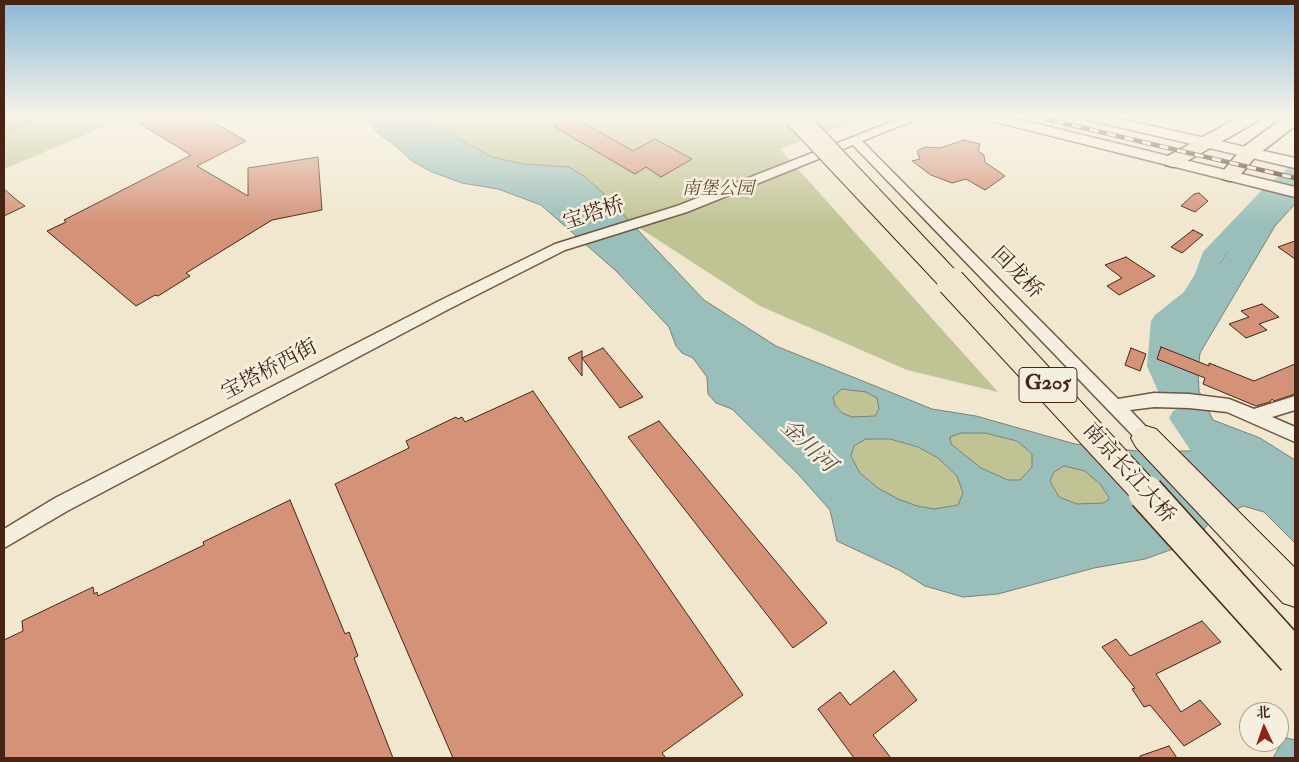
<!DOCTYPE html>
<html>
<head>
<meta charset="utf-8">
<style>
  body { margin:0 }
  #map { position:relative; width:1299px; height:762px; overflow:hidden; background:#f0e7ce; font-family:"IM FELL Double Pica","Noto Serif SC",serif }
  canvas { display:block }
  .frame { position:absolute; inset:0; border:5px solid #472414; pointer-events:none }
  .north { position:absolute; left:1239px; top:702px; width:50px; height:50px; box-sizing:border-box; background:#f5efdf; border:1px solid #af9e8e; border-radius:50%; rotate:357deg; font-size:14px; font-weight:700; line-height:20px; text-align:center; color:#472414 }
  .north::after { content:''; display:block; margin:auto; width:18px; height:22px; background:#8f2418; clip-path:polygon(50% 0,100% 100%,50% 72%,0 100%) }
</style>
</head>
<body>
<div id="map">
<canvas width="1299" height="762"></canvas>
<div class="frame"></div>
<div class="north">北</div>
</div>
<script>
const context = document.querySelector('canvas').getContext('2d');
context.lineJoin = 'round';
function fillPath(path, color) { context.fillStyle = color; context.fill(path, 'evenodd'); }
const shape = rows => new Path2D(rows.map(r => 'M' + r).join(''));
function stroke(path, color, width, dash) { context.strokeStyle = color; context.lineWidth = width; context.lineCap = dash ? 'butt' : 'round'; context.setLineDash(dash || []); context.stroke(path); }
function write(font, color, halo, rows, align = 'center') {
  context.font = font + ' "IM FELL Double Pica","Noto Serif SC",serif'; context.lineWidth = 5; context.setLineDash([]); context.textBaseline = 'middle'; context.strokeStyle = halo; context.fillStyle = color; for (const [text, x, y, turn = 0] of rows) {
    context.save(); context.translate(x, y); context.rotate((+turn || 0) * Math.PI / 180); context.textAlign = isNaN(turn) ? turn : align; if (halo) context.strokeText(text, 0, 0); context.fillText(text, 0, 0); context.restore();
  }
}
fillPath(shape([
  [41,117,127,117,4,169,4,133],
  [438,117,867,117,780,149,998,392,907,370,760,306,607,207,448,141],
  [842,389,866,392,877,398,879,409,875,416,852,417,842,413,835,405,833,397],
  [961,433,985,433,1017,441,1032,454,1032,467,1020,480,1008,480,981,468,951,444,949,437],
  [866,439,890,439,918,447,938,458,957,476,964,493,958,505,934,509,907,505,881,491,860,473,851,456,854,446],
  [1064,466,1085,471,1101,485,1109,499,1098,506,1077,504,1059,497,1050,481,1054,472]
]), '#c0c394');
const water = shape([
  [4,117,41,117,4,133,4,117],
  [364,117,429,117,451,134,492,157,523,164,569,167,584,176,603,193,704,300,776,346,932,409,976,416,1075,444,1137,451,1190,451,1192,448,1195,438,1192,427,1174,394,1164,360,1164,341,1172,323,1213,273,1234,242,1250,226,1295,169,1295,204,1275,226,1200,353,1198,372,1199,391,1213,420,1260,438,1295,460,1295,543,1264,512,1243,506,1207,525,1198,540,1145,559,1094,568,998,594,963,597,925,586,899,570,837,541,830,510,798,474,732,409,716,403,708,394,707,377,693,358,682,353,676,346,669,327,616,271,541,205,498,189,462,183,432,172,412,161,397,147,378,133,364,117],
  [842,389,866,392,877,398,879,409,875,416,852,417,842,413,835,405,833,397,842,389],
  [961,433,985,433,1017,441,1032,454,1032,467,1020,480,1008,480,981,468,951,444,950,437,961,433],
  [866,439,890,439,918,447,938,458,957,476,963,493,958,505,934,509,917,506,898,499,878,488,860,473,851,456,854,446,866,439],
  [1064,466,1085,471,1101,485,1109,498,1108,500,1103,503,1077,504,1059,497,1050,481,1054,472,1064,466],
  [1287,738,1295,740,1295,758,1273,758,1281,744,1287,738]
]);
fillPath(water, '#9abfba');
stroke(water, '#798178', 1);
fillPath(shape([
  [1295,166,1295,182,1274,200,1221,259,1217,274,1200,304,1174,324,1171,366,1183,391,1179,398,1170,401,1161,398,1147,366,1151,321,1155,315,1184,292,1195,274,1203,252,1260,192,1288,168,1295,166],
  [1182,407,1191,411,1209,435,1225,451,1229,459,1225,467,1215,471,1205,467,1191,451,1169,418,1173,411,1182,407]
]), '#9abfba');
const building = shape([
  [156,117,204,117,246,141,197,166,248,196,248,168,318,157,322,210,272,220,186,273,190,276,158,296,155,295,136,306,47,231,66,222,64,220,191,155,140,124,156,117],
  [573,117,633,151,655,139,692,159,661,177,646,167,635,174,553,126,573,117],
  [964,140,980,144,978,151,984,155,985,162,1005,176,985,190,966,179,952,183,931,175,912,161,920,159,917,151,925,147,940,148,964,140],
  [4,189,18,201,25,206,4,216,4,189],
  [1199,193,1208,201,1195,212,1181,206,1194,194,1199,193],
  [1193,230,1203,235,1182,253,1171,247,1193,230],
  [1295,241,1295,259,1278,247,1295,241],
  [1126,257,1155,276,1119,295,1107,286,1122,278,1105,265,1126,257],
  [1262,304,1279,317,1259,324,1267,330,1246,338,1229,324,1249,317,1241,311,1262,304],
  [1161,347,1209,366,1209,363,1254,381,1295,364,1295,394,1274,401,1272,399,1270,402,1256,406,1203,384,1205,378,1157,359,1161,347],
  [603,348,643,397,620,408,582,358,603,348],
  [1131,348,1146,354,1140,371,1125,365,1131,348],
  [582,351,582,376,568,358,582,351],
  [533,391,743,695,662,753,666,758,453,758,335,484,409,448,406,441,456,417,458,419,462,417,465,422,533,391],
  [659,421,827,623,793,648,628,437,659,421],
  [290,500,345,634,349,632,358,656,354,658,393,758,4,758,4,640,23,631,22,621,93,587,94,594,97,592,98,596,204,545,203,542,290,500],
  [1202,621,1221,642,1156,674,1181,712,1200,700,1221,724,1184,746,1150,705,1144,707,1132,689,1135,688,1102,647,1116,639,1130,656,1202,621],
  [894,671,917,700,873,735,891,758,854,758,818,709,840,692,850,705,894,671],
  [1169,746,1177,758,1140,758,1140,756,1169,746]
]);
fillPath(building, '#d49379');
stroke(building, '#472414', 1);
const minor = shape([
  [904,117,919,117,917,119,862,141,1118,399,1154,393,1189,394,1229,399,1254,409,1295,396,1295,410,1272,417,1295,427,1295,442,1227,412,1189,408,1154,407,1130,410,1152,433,1155,438,1152,443,1146,445,1140,443,853,145,687,212,565,250,449,309,69,510,4,548,4,529,55,498,439,301,555,244,677,206,904,117]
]);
const tertiary = shape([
  [986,117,1009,117,1295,187,1295,197,988,120,986,117],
  [1086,117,1111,117,1295,158,1295,168,1093,121,1088,120,1086,117]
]);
const primary = shape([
  [1239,117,1261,117,1258,121,1180,165,1173,167,1166,165,1163,161,1166,157,1239,117],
  [1284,117,1295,117,1295,126,1256,156,1237,179,1230,181,1223,179,1220,175,1242,148,1284,117]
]);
const trunk = shape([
  [1146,426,1156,429,1295,568,1295,607,1283,603,1136,447,1131,438,1136,429,1146,426]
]);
stroke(minor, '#715542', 3);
stroke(tertiary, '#715542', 3);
stroke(primary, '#472414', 3);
stroke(trunk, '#472414', 2);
fillPath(minor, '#f5efdf');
fillPath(tertiary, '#f5efdf');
fillPath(primary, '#f0e7ce');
fillPath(trunk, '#f0e7ce');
const rail = shape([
  [1037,117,1295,178]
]);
stroke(rail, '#472414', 4.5);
stroke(rail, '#f5efdf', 3, [9]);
const trunkBridgeFar2 = shape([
  [796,117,952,283]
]);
const trunkBridgeFar1 = shape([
  [951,282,1147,494]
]);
const trunkBridge = shape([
  [1146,493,1295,658]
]);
stroke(trunkBridgeFar2, '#472414', 24, []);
stroke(trunkBridgeFar1, '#472414', 30, []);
stroke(trunkBridge, '#472414', 38, []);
stroke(trunkBridgeFar2, '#f0e7ce', 22);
stroke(trunkBridgeFar1, '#f0e7ce', 28);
stroke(trunkBridge, '#f0e7ce', 35);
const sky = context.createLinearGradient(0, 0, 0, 223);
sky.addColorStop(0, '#89b8d6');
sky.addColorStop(0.52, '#f8f4e9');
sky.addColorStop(1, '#f8f4e900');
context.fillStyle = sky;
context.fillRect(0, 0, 1299, 223);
write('italic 18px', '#654c34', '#f5efdf', [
  ["南堡公园",718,190]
]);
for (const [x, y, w] of [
  [1048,385,58]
]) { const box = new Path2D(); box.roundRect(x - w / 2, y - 17.5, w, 35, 4); context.fillStyle = '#f5efdf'; context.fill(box); stroke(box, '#472414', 1); }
write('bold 20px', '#472414', null, [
  ["G205",1048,385]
]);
write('21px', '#472414', '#f5efdf', [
  ["宝塔桥",594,215,-18],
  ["回龙桥",1016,274,45],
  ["宝塔桥西街",270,371,-28],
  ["南京长江大桥",1128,474,48]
]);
write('italic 22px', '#605246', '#f5efdf', [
  ["金川河",807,447,43]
]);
</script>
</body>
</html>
